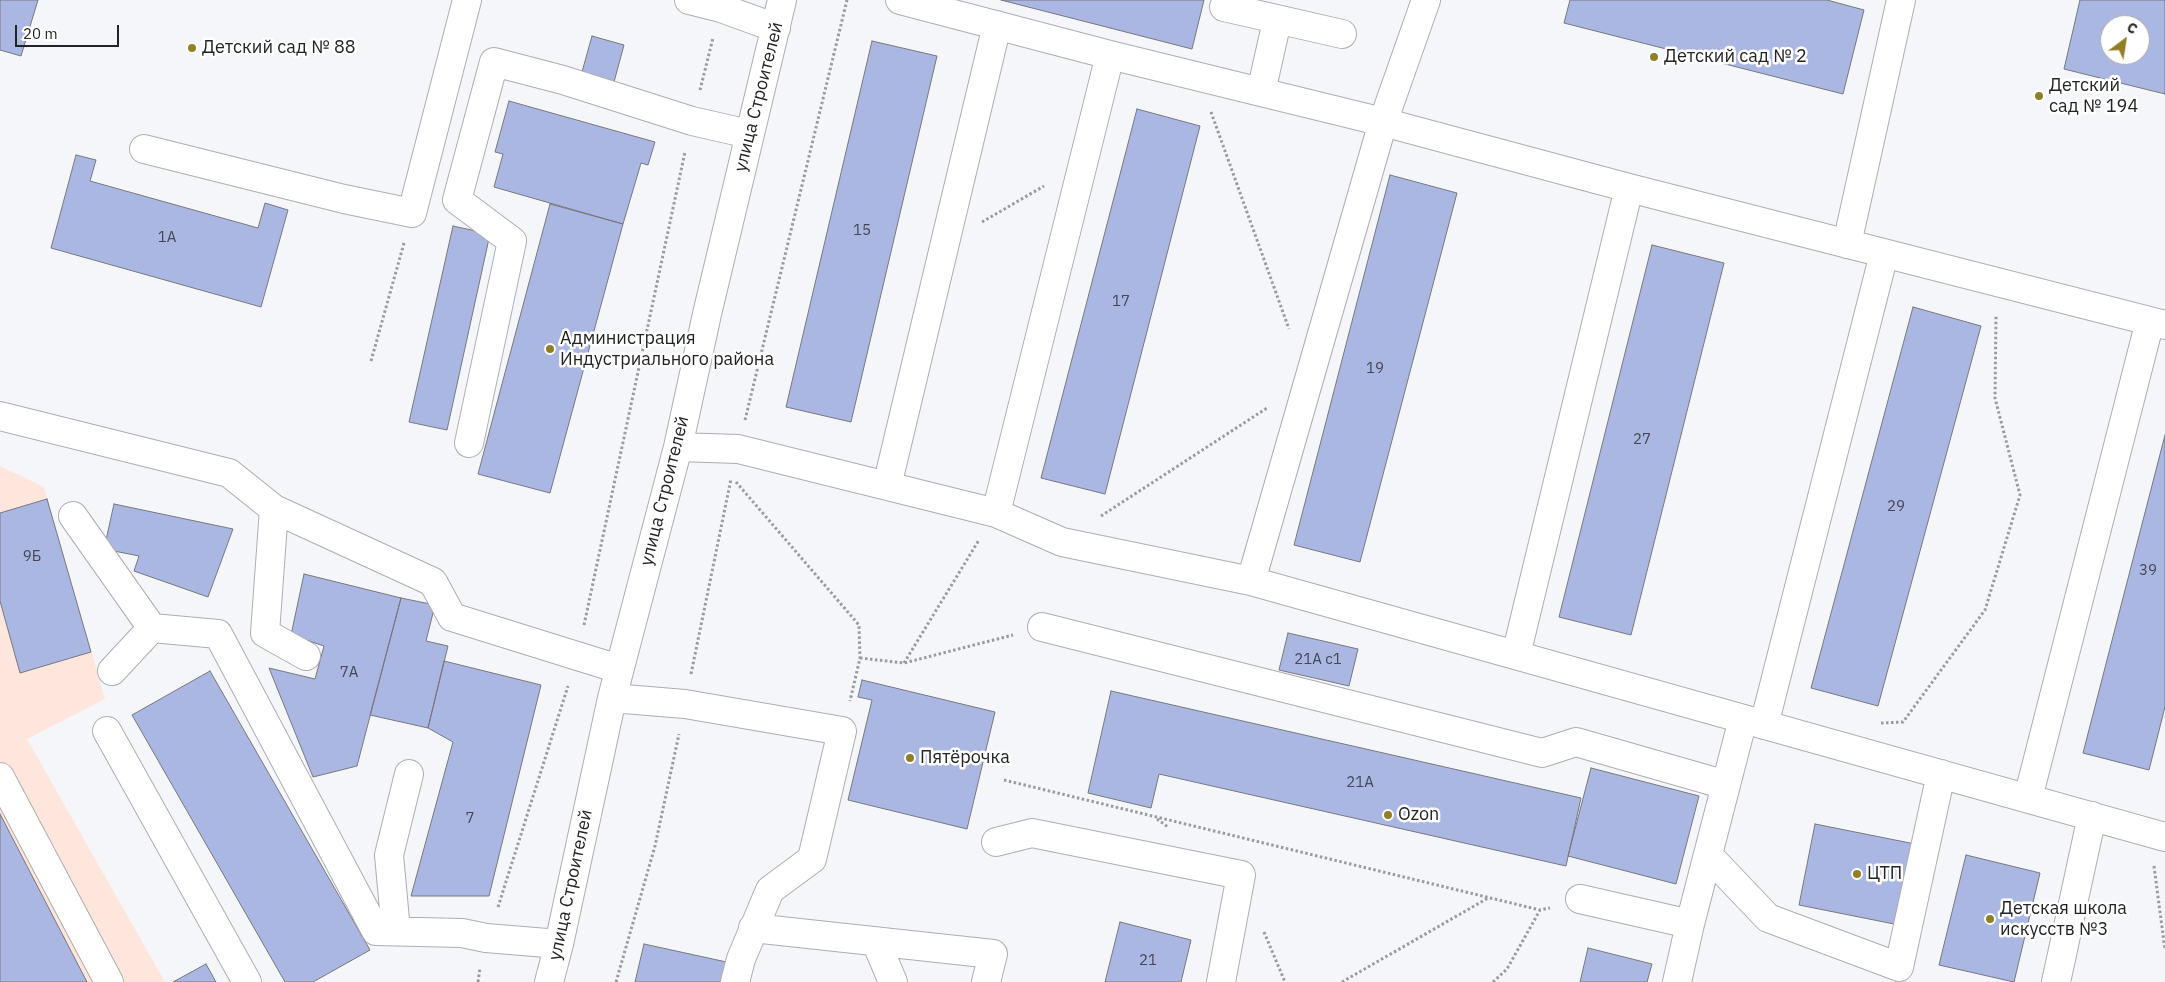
<!DOCTYPE html>
<html>
<head>
<meta charset="utf-8">
<style>
  body { margin:0 }
  #map { position:relative; width:2165px; height:982px; overflow:hidden; background:#f4f6fa; font-family:"IBM Plex Sans",sans-serif }
  canvas { display:block }
  .north { position:absolute; left:2100px; top:15px; width:50px; height:50px; box-sizing:border-box; background:#fff; border:1px solid #a7a7a7; border-radius:50%; rotate:31deg; font-size:14px; font-weight:700; line-height:20px; text-align:center; color:#222324 }
  .north::after { content:''; display:block; margin:auto; width:18px; height:22px; background:#917f26; clip-path:polygon(50% 0,100% 100%,50% 72%,0 100%) }
  .scale { position:absolute; left:15px; top:25px; width:104px; height:22px; box-sizing:border-box; border:2px solid #222324; border-top:0; padding-left:6px; font-size:15px; line-height:18px; white-space:nowrap; color:#222324; -webkit-text-stroke:4px #fff; paint-order:stroke }
</style>
</head>
<body>
<div id="map">
<canvas width="2165" height="982"></canvas>
<div class="north">С</div>
<div class="scale">20 m</div>
</div>
<script>
const context = document.querySelector('canvas').getContext('2d');
context.lineJoin = 'round';
function fillPath(path, color) { context.fillStyle = color; context.fill(path, 'evenodd'); }
const shape = rows => new Path2D(rows.map(r => 'M' + r).join(''));
function stroke(path, color, width, dash) { context.strokeStyle = color; context.lineWidth = width; context.lineCap = dash ? 'butt' : 'round'; context.setLineDash(dash || []); context.stroke(path); }
function write(font, color, halo, rows, align = 'center') {
  context.font = font + ' "IBM Plex Sans",sans-serif'; context.lineWidth = 5; context.setLineDash([]); context.textBaseline = 'middle'; context.strokeStyle = halo; context.fillStyle = color; for (const [text, x, y, turn = 0] of rows) {
    context.save(); context.translate(x, y); context.rotate((+turn || 0) * Math.PI / 180); context.textAlign = isNaN(turn) ? turn : align; if (halo) context.strokeText(text, 0, 0); context.fillText(text, 0, 0); context.restore();
  }
}
fillPath(shape([
  [0,466,44,487,105,699,27,739,165,982,0,982]
]), '#ffe6dd');
const building = shape([
  [0,0,38,0,21,56,0,50,0,0],
  [1001,0,1204,0,1192,49,1001,0],
  [1570,0,1827,0,1864,10,1843,94,1564,23,1570,0],
  [2080,0,2165,0,2165,94,2064,69,2080,0],
  [2110,25,2140,25,2140,55,2110,55,2110,25],
  [592,36,624,45,614,82,582,72,592,36],
  [872,41,937,56,851,422,786,407,872,41],
  [509,101,655,142,648,165,641,163,623,224,494,187,503,154,495,152,509,101],
  [1137,109,1200,126,1105,494,1041,478,1137,109],
  [76,155,96,160,90,181,258,228,265,203,288,210,261,307,51,248,76,155],
  [1390,175,1457,193,1360,562,1294,545,1390,175],
  [550,204,623,224,550,493,478,474,550,204],
  [453,226,490,234,447,430,409,422,453,226],
  [1652,245,1724,263,1631,635,1559,617,1652,245],
  [1913,307,1981,326,1878,706,1811,688,1913,307],
  [2165,435,2165,707,2149,770,2083,753,2165,435],
  [47,499,91,652,20,673,0,601,0,513,47,499],
  [114,504,233,529,208,597,134,571,139,556,104,549,114,504],
  [304,574,401,598,357,766,313,777,269,668,315,679,324,646,291,635,304,574],
  [401,598,435,605,426,641,448,646,428,728,370,715,401,598],
  [1288,633,1358,649,1349,686,1279,670,1288,633],
  [444,661,541,685,489,896,411,896,453,742,428,728,444,661],
  [210,671,370,950,313,982,285,982,132,715,210,671],
  [862,680,995,712,967,829,848,800,872,700,858,697,862,680],
  [1111,691,1581,798,1566,866,1159,774,1151,808,1088,793,1111,691],
  [1591,768,1699,796,1676,884,1568,856,1591,768],
  [0,814,87,982,0,982,0,814],
  [1815,824,1915,844,1899,925,1799,905,1815,824],
  [1966,855,2040,873,2014,982,1939,965,1966,855],
  [1120,922,1191,940,1181,982,1105,982,1120,922],
  [644,944,731,963,727,982,635,982,644,944],
  [1588,948,1652,964,1647,982,1580,982,1588,948],
  [206,964,216,982,173,982,206,964]
]);
fillPath(building, '#aab7e3');
stroke(building, '#77787c', 1);
const minor = shape([
  [689,0,721,8,776,28],
  [900,0,1110,55,1383,122,1629,188,2165,325],
  [1224,7,1342,34],
  [1261,92,1277,21],
  [144,149,344,199,412,213,467,0],
  [1847,244,1901,0],
  [0,416,229,473,274,509,433,582,452,617,619,669],
  [469,443,512,241,457,200,494,62,563,80,692,121,749,134],
  [678,447,738,449,996,513,1062,542,1251,581,2165,837],
  [887,486,997,25],
  [274,509,265,633,306,656],
  [996,513,1110,55],
  [73,516,152,628,218,634,376,931,462,933,486,938,559,944],
  [1251,581,1383,122,1426,0],
  [1042,627,1542,753,1576,742,1726,785],
  [1516,655,1629,188],
  [112,671,152,628],
  [612,698,685,704,842,731,812,859,770,890,741,959,735,982],
  [1764,725,1884,254],
  [107,731,247,982],
  [0,777,109,982],
  [2028,798,2150,321],
  [996,842,1032,833,1241,875,1221,982],
  [1708,855,1768,918,1899,967,1941,774],
  [1580,899,1690,924,1743,719],
  [753,928,993,954,986,982],
  [396,931,389,855,409,774],
  [876,942,893,982],
  [549,982,559,944,612,698,678,447,707,314,782,0],
  [1677,982,1690,924],
  [2056,982,2092,816]
]);
stroke(minor, '#acaeb2', 30);
stroke(shape([
  [700,90,713,38],
  [1211,112,1289,329],
  [982,222,1044,186],
  [371,361,404,243],
  [745,420,847,0],
  [736,482,859,625,860,658,850,701],
  [1101,516,1267,408],
  [584,625,685,152],
  [860,658,904,663,1013,635],
  [904,663,979,540],
  [691,674,731,479],
  [1881,723,1903,722,1985,610,2020,495,1995,398,1996,315],
  [1004,780,1540,910,1550,908],
  [1157,819,1168,827],
  [2154,866,2165,950],
  [498,907,568,686],
  [1264,932,1285,982],
  [478,982,480,968],
  [616,982,655,846,679,734],
  [1342,982,1488,898],
  [1493,982,1507,969,1540,910]
]), '#999b9d', 3, [2.5, 2.5]);
stroke(minor, '#fff', 28);
for (const [x, y, r, color] of [
  [192,48,5,"#917f26"],
  [1654,57,5,"#917f26"],
  [2039,96,5,"#917f26"],
  [550,349,5,"#917f26"],
  [910,758,5,"#917f26"],
  [1388,815,5,"#917f26"],
  [1857,874,5,"#917f26"],
  [1990,919,5,"#917f26"]
]) { const dot = new Path2D(); dot.arc(x, y, r, 0, 2 * Math.PI); context.fillStyle = color; context.fill(dot); stroke(dot, '#fff', 2); }
write('15px', '#444854', null, [
  ["15",862,231],
  ["1А",167,238],
  ["17",1121,302],
  ["19",1375,369],
  ["27",1642,440],
  ["29",1896,507],
  ["9Б",32,557],
  ["39",2148,571],
  ["21А с1",1318,660],
  ["7А",349,673],
  ["21А",1360,783],
  ["7",470,819],
  ["21",1148,961]
]);
write('18px', '#222324', '#fff', [
  ["Детский сад № 88",202,48],
  ["Детский сад № 2",1664,57],
  ["Детский",2049,86],
  ["сад № 194",2049,107],
  ["Администрация",560,339],
  ["Индустриального района",560,360],
  ["Пятёрочка",920,758],
  ["Ozon",1398,815],
  ["ЦТП",1867,874],
  ["Детская школа",2000,909],
  ["искусств №3",2000,930]
], 'left');
write('18px', '#222324', '#fff', [
  ["улица Строителей",759,97,-76],
  ["улица Строителей",665,491,-76],
  ["улица Строителей",571,885,-78]
]);
</script>
</body>
</html>
